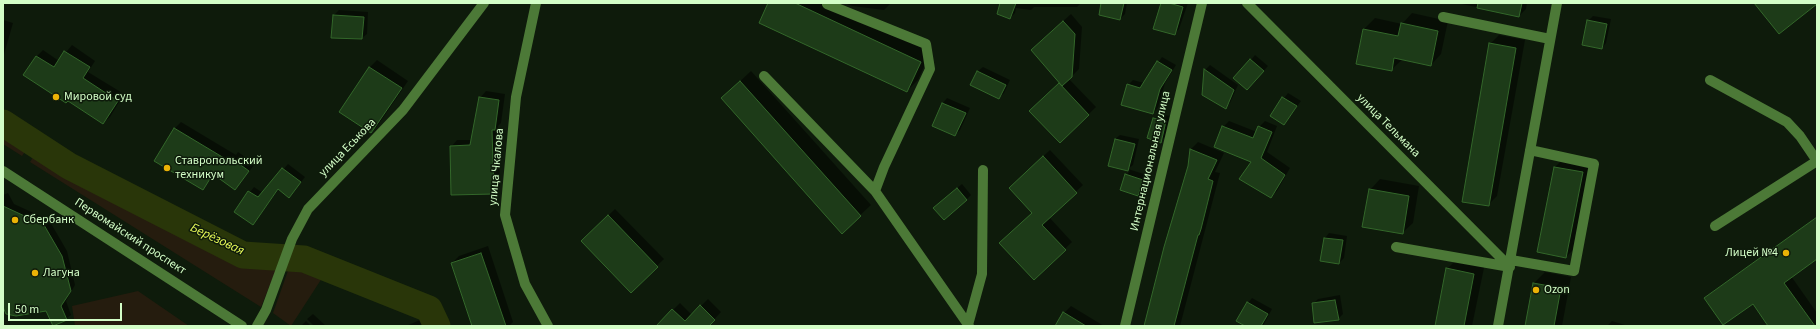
<!DOCTYPE html>
<html>
<head>
<meta charset="utf-8">
<style>
  body { margin:0 }
  #map { position:relative; width:1820px; height:329px; overflow:hidden; background:#0e1b0b; font-family:"Source Sans 3",sans-serif }
  canvas { display:block }
  .frame { position:absolute; inset:0; border:4px solid #d3fec7; pointer-events:none }
  .scale { position:absolute; left:8px; top:303px; width:114px; height:18px; box-sizing:border-box; border:2px solid #d3fec7; border-top:0; padding-left:5px; font-size:12px; line-height:14px; white-space:nowrap; color:#d3fec7; -webkit-text-stroke:3px #0e1b0b; paint-order:stroke }
</style>
</head>
<body>
<div id="map">
<canvas width="1820" height="329"></canvas>
<div class="frame"></div>
<div class="scale">50 m</div>
</div>
<script>
const context = document.querySelector('canvas').getContext('2d');
context.lineJoin = 'round';
function fillPath(path, color) { context.fillStyle = color; context.fill(path, 'evenodd'); }
const shape = rows => new Path2D(rows.map(r => 'M' + r).join(''));
function stroke(path, color, width, dash) { context.strokeStyle = color; context.lineWidth = width; context.lineCap = dash ? 'butt' : 'round'; context.setLineDash(dash || []); context.stroke(path); }
function write(font, color, halo, rows, align = 'center') {
  context.font = font + ' "Source Sans 3",sans-serif'; context.lineWidth = 3; context.setLineDash([]); context.textBaseline = 'middle'; context.strokeStyle = halo; context.fillStyle = color; for (const [text, x, y, turn = 0] of rows) {
    context.save(); context.translate(x, y); context.rotate((+turn || 0) * Math.PI / 180); context.textAlign = isNaN(turn) ? turn : align; if (halo) context.strokeText(text, 0, 0); context.fillText(text, 0, 0); context.restore();
  }
}
fillPath(shape([
  [3,129,29,146,22,156,3,144],
  [37,151,67,171,240,260,279,263,261,307,30,162],
  [290,265,301,265,324,275,291,326,273,313],
  [138,291,189,326,75,326,72,306]
]), '#251c0e');
fillPath(shape([
  [769,3,828,3,931,51,918,80,907,91],
  [845,3,891,3,884,10,852,6],
  [1001,3,1081,3,1077,7,1034,7,1031,10,1016,8,1015,13,1010,18],
  [1102,3,1127,3,1125,14,1120,19],
  [1162,3,1188,3,1179,29,1174,34],
  [1457,3,1527,3,1526,9,1519,16],
  [339,10,368,12,367,34,362,38,334,15],
  [1412,13,1448,21,1441,54,1431,65,1403,59,1391,70,1357,63,1364,29,1375,18,1402,24],
  [1071,14,1082,27,1079,69,1069,79,1096,107,1060,142,1031,111,1060,83,1039,43],
  [1593,16,1611,19,1606,43,1602,48,1588,21],
  [3,20,13,23,3,58],
  [1499,35,1525,40,1497,196,1488,205,1490,44],
  [72,45,95,61,88,72,124,94,110,117,103,123,25,75,37,56,43,50,59,61],
  [1255,55,1268,66,1252,84,1251,60],
  [1162,57,1176,65,1165,83,1158,108,1153,113,1128,85,1133,80,1144,83],
  [377,60,408,81,378,125,371,132,341,112,370,67],
  [1210,65,1238,85,1230,103,1225,107,1203,95,1205,70],
  [983,67,1010,80,1004,93,999,98,978,71],
  [751,71,871,205,842,232,722,98],
  [486,91,505,94,501,123,498,126,500,186,493,193,451,147,457,140,472,140,480,98],
  [1288,93,1301,101,1284,124,1271,116],
  [947,98,970,108,960,130,955,135,943,103],
  [1159,114,1170,116,1165,137,1160,142,1154,119],
  [1229,121,1257,132,1259,127,1265,121,1277,126,1267,152,1290,168,1277,191,1271,197,1253,161,1223,127],
  [181,122,236,155,238,152,255,164,235,189,214,174,203,189,175,128],
  [1120,135,1139,139,1133,165,1128,169,1147,175,1142,190,1137,195,1126,175,1130,171,1109,166,1115,139],
  [1198,142,1224,153,1215,172,1220,173,1180,326,1145,326,1189,166,1191,149],
  [1050,150,1083,185,1049,217,1072,242,1034,279,1033,213,1017,181],
  [1562,160,1589,165,1573,250,1566,257,1555,167],
  [288,164,305,177,293,192,279,189,253,224,235,211,254,187,263,193],
  [1380,179,1419,186,1413,223,1402,233,1370,190],
  [962,184,971,195,966,200,939,203],
  [8,193,14,204,49,220,67,251,75,285,66,301,71,315,66,319,47,310,3,305,3,195],
  [615,209,664,259,631,291,582,241],
  [1817,217,1817,258,1791,276,1817,313,1817,326,1770,326,1753,303,1706,298,1713,291],
  [1329,233,1347,236,1344,258,1339,263,1321,261,1325,238],
  [488,246,513,322,509,326,473,326,452,263,459,256],
  [1458,258,1485,263,1472,326,1436,326,1447,269],
  [1545,272,1571,277,1562,326,1526,326,1534,283],
  [1340,295,1343,314,1338,319,1313,304,1318,299],
  [1252,298,1272,309,1263,326,1247,326,1248,303],
  [708,299,721,312,708,326,657,326,680,303,692,315],
  [1071,306,1104,326,1057,326,1064,313],
  [313,314,326,326,314,326,307,319],
  [427,317,430,326,406,326],
  [306,321,311,326,301,326],
  [1612,321,1628,326,1607,326]
]), '#0007');
stroke(shape([
  [3,123,69,166,243,255,304,259,429,309,437,326]
]), '#293609', 27);
const building = shape([
  [768,3,795,3,921,62,907,92,759,23,768,3],
  [1000,3,1016,3,1010,19,997,14,1000,3],
  [1101,3,1124,3,1120,20,1099,15,1101,3],
  [1161,3,1169,3,1183,7,1175,35,1153,29,1161,3],
  [1478,3,1522,3,1519,17,1477,8,1478,3],
  [1754,3,1817,3,1817,4,1779,34,1754,3],
  [333,15,364,17,362,39,331,38,333,15],
  [1587,20,1607,24,1602,49,1582,45,1587,20],
  [1063,21,1075,34,1072,77,1062,86,1031,50,1063,21],
  [1401,23,1438,31,1431,66,1394,58,1392,71,1356,64,1363,29,1398,36,1401,23],
  [1489,43,1516,48,1489,206,1462,202,1489,43],
  [64,51,90,67,83,78,118,101,103,124,68,101,66,103,23,75,36,56,54,67,64,51],
  [1250,59,1264,71,1247,90,1233,78,1250,59],
  [1157,61,1172,70,1160,89,1153,114,1121,105,1127,84,1140,88,1157,61],
  [369,67,402,88,371,133,339,112,369,67],
  [1204,69,1234,90,1226,109,1202,95,1204,69],
  [977,71,1006,85,999,99,970,85,977,71],
  [740,81,861,216,842,234,721,98,740,81],
  [1059,83,1089,115,1060,143,1029,111,1059,83],
  [479,97,499,100,495,130,492,130,494,194,451,195,450,146,470,145,479,97],
  [1282,97,1297,106,1284,125,1270,116,1282,97],
  [942,103,966,113,955,136,932,126,942,103],
  [1153,118,1166,121,1161,143,1147,138,1153,118],
  [1222,126,1253,138,1258,126,1272,132,1261,158,1285,175,1271,198,1239,179,1251,162,1214,147,1222,126],
  [174,128,229,161,231,158,249,171,235,190,213,174,203,190,154,161,174,128],
  [1115,139,1135,144,1128,171,1108,166,1115,139],
  [1190,149,1217,160,1208,179,1213,181,1201,229,1199,235,1198,235,1174,326,1144,326,1164,247,1188,166,1190,149],
  [1043,156,1077,193,1042,225,1066,250,1034,280,999,243,1032,213,1009,188,1043,156],
  [1554,167,1583,172,1566,258,1537,252,1554,167],
  [282,168,301,182,289,198,278,189,253,225,234,212,248,191,258,197,282,168],
  [1125,174,1143,180,1138,196,1120,190,1125,174],
  [957,188,967,200,944,220,933,208,957,188],
  [1369,189,1409,196,1403,234,1362,227,1369,189],
  [3,206,44,225,62,256,71,291,61,306,67,320,53,326,46,311,16,316,6,314,3,307,3,206],
  [608,215,658,267,631,293,581,241,608,215],
  [1817,217,1817,259,1784,283,1815,326,1768,326,1753,304,1723,325,1704,298,1817,217],
  [1324,238,1343,240,1339,264,1320,261,1324,238],
  [481,253,506,326,472,326,451,263,481,253],
  [1446,268,1474,274,1464,326,1435,326,1446,268],
  [1533,283,1561,288,1554,326,1525,326,1533,283],
  [1335,300,1339,320,1314,323,1312,303,1335,300],
  [1247,302,1268,314,1261,326,1245,326,1236,321,1247,302],
  [700,305,715,320,709,326,656,326,672,309,685,321,700,305],
  [1063,312,1086,326,1055,326,1063,312]
]);
fillPath(building, '#1d3b18');
stroke(building, '#33672a', 1);
stroke(shape([
  [536,3,516,97,505,215,525,284,548,326],
  [1247,3,1510,267],
  [827,4,926,44,930,69,884,167,875,191],
  [1443,17,1550,39],
  [764,76,875,191,969,326],
  [1710,80,1787,122,1800,136,1817,161],
  [3,171,242,326],
  [1715,226,1817,161],
  [1396,247,1510,267],
  [1511,260,1574,271,1594,164,1530,150],
  [968,325,982,274,983,170],
  [257,326,266,310,292,239,308,209,403,110,484,3],
  [1125,326,1202,3],
  [1498,326,1557,3]
]), '#4c7937', 10);
for (const [x, y, r, color] of [
  [56,97,4,"#ebb206"],
  [167,168,4,"#ebb206"],
  [15,220,4,"#ebb206"],
  [1786,253,4,"#ebb206"],
  [35,273,4,"#ebb206"],
  [1536,290,4,"#ebb206"]
]) { const dot = new Path2D(); dot.arc(x, y, r, 0, 2 * Math.PI); context.fillStyle = color; context.fill(dot); stroke(dot, '#0e1b0b', 1.5); }
write('12px', '#d3fec7', '#0e1b0b', [
  ["Мировой суд",64,97],
  ["Ставропольский",175,161],
  ["техникум",175,175],
  ["Сбербанк",23,220],
  ["Лицей №4",1778,253,"right"],
  ["Лагуна",43,273],
  ["Ozon",1544,290]
], 'left');
write('12px', '#d3fec7', '#0e1b0b', [
  ["улица Тельмана",1388,126,45],
  ["улица Еськова",348,148,-46],
  ["Интернациональная улица",1151,161,-77],
  ["улица Чкалова",497,167,-85],
  ["Первомайский проспект",130,237,33]
]);
write('italic 13px', '#e8fb57', '#0e1b0b', [
  ["Берёзовая",217,240,25]
]);
</script>
</body>
</html>
